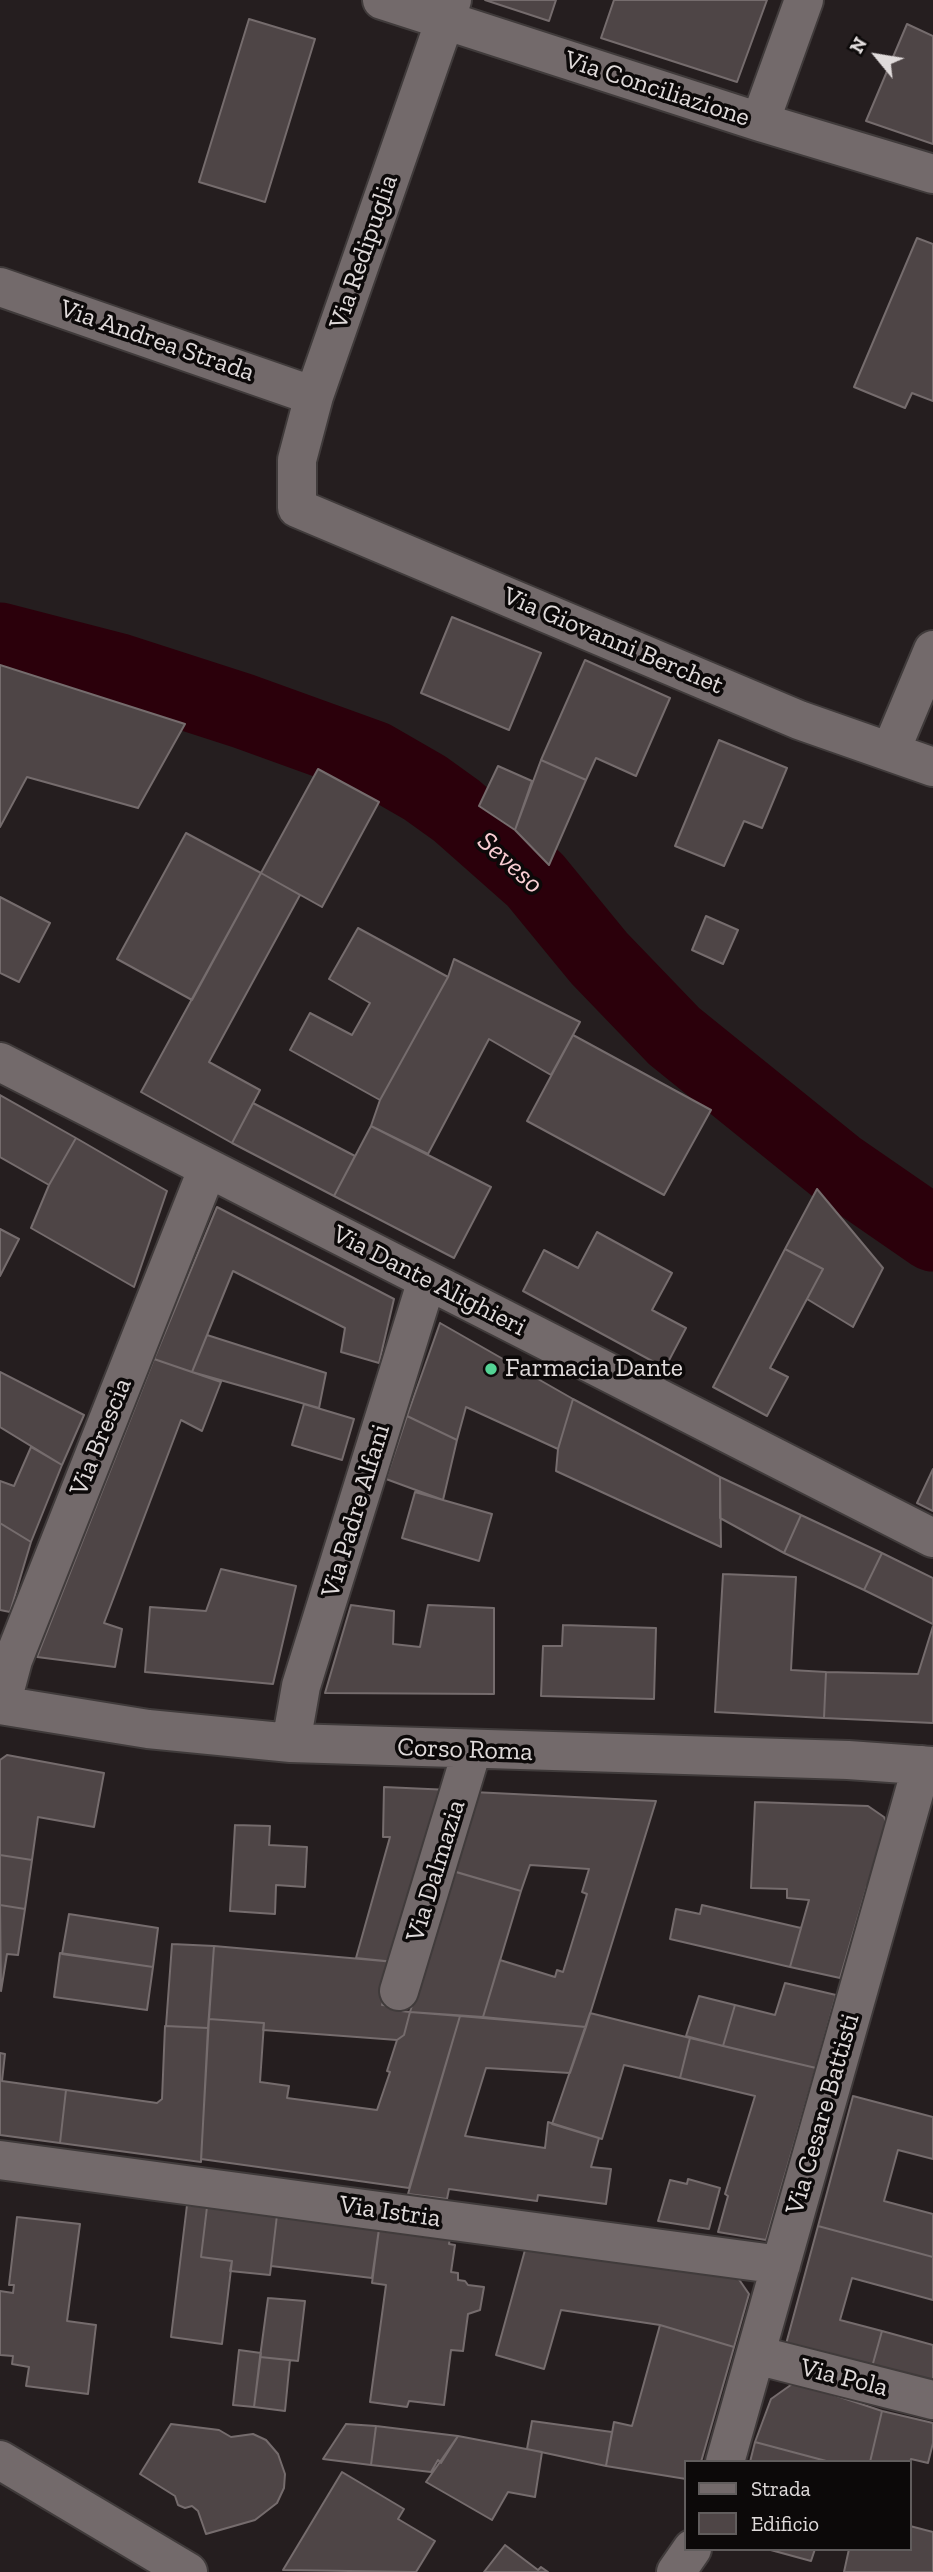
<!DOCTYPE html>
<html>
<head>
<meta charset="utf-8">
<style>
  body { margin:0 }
  #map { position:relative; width:933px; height:2572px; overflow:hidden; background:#251e1f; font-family:"Zilla Slab",serif }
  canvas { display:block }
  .legend { position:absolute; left:684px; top:2460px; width:228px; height:91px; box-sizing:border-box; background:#0c0909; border:2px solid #615d5d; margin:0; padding:9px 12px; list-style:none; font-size:21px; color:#e0dbdb }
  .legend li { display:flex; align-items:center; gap:14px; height:35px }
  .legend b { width:35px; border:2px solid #615d5d }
  .north { position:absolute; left:842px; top:21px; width:70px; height:70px; -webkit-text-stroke:5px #0c0909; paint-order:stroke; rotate:300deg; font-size:19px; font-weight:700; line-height:28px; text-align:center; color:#e0dbdb }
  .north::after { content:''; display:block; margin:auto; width:24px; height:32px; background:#e0dbdb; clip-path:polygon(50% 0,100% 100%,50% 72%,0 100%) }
</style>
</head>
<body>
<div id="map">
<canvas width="933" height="2572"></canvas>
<ul class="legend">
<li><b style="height:9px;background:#736a6b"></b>Strada</li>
<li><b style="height:19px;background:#4e4546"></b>Edificio</li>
</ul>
<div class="north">N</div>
</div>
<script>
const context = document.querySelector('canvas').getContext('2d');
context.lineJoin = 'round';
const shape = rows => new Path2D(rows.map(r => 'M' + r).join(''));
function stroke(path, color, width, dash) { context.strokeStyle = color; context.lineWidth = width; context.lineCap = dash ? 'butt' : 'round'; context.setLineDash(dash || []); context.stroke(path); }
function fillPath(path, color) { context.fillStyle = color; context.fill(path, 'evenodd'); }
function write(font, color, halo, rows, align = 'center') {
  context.font = font + ' "Zilla Slab",serif'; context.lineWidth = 7; context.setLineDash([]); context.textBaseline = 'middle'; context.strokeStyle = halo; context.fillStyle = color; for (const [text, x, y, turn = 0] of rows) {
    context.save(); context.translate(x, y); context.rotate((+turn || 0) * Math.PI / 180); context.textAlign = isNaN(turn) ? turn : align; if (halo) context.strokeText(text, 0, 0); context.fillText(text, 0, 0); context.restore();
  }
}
stroke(shape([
  [0,640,116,670,243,711,373,758,425,788,457,811,535,880,599,958,674,1036,836,1167,933,1234]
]), '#2b000b', 75);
const building = shape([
  [485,0,556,0,549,21,485,0],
  [614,0,767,0,737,82,601,38,614,0],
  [249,19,315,39,265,202,199,182,249,19],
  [907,24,933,36,933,144,866,121,907,24],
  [917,238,933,244,933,401,912,393,905,408,854,387,917,238],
  [452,617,541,653,509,730,421,693,452,617],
  [585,660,670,698,636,776,596,758,586,780,541,760,585,660],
  [0,665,185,724,138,808,27,777,0,827,0,665],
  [719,740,787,768,762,828,744,821,724,866,675,846,719,740],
  [541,760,586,780,549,865,515,830,541,760],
  [498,766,532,781,515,830,479,806,498,766],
  [318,769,379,802,322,907,261,873,318,769],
  [186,833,261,873,192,1000,117,959,186,833],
  [261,873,300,895,209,1062,260,1090,232,1143,141,1092,261,873],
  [0,897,50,923,19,982,0,973,0,897],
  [706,916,738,930,723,964,692,950,706,916],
  [358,928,448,977,380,1100,290,1050,310,1013,352,1035,370,1003,329,979,358,928],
  [454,959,580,1022,551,1075,489,1039,428,1154,371,1126,380,1100,448,977,454,959],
  [573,1035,711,1110,664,1195,527,1121,573,1035],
  [0,1095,76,1138,49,1185,0,1157,0,1095],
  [253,1103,355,1156,334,1196,232,1143,253,1103],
  [371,1126,491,1187,454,1258,334,1196,371,1126],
  [76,1138,167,1191,134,1287,31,1228,49,1185,76,1138],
  [817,1189,883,1268,853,1327,807,1299,823,1269,785,1249,817,1189],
  [217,1207,394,1299,379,1363,341,1352,345,1328,233,1271,192,1372,154,1359,217,1207],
  [0,1229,19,1239,0,1276,0,1229],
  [597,1232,672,1273,652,1310,686,1328,665,1368,523,1291,544,1250,578,1268,597,1232],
  [785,1249,823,1269,770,1368,788,1377,767,1416,713,1387,785,1249],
  [440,1323,573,1399,558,1449,466,1407,457,1440,407,1416,440,1323],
  [207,1335,326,1373,319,1408,192,1372,207,1335],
  [154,1359,221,1382,202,1431,181,1420,104,1623,122,1629,115,1667,37,1657,154,1359],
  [0,1372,84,1415,62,1465,0,1427,0,1372],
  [573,1399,720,1477,721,1547,556,1471,558,1449,573,1399],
  [304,1404,354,1419,342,1460,292,1445,304,1404],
  [407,1416,457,1440,443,1500,386,1479,407,1416],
  [31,1447,62,1465,31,1542,0,1523,0,1481,14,1486,31,1447],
  [933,1469,933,1511,917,1503,933,1469],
  [720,1477,801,1515,784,1553,720,1518,720,1477],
  [415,1492,492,1514,479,1561,402,1538,415,1492],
  [801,1515,882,1553,864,1590,784,1553,801,1515],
  [0,1523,31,1542,10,1612,0,1610,0,1523],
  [882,1553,933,1578,933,1624,864,1590,882,1553],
  [221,1569,296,1586,273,1684,145,1672,150,1607,206,1611,221,1569],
  [723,1574,796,1577,791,1670,826,1672,824,1718,715,1712,723,1574],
  [351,1605,394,1611,393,1644,420,1647,428,1605,494,1608,494,1694,325,1693,351,1605],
  [563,1625,656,1628,654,1699,541,1696,543,1646,562,1646,563,1625],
  [933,1626,933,1723,824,1718,826,1672,918,1674,933,1626],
  [7,1755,104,1773,94,1827,38,1817,32,1860,0,1855,0,1760,7,1755],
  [384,1787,450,1790,395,1962,356,1958,390,1837,383,1837,384,1787],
  [473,1792,656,1801,586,2027,483,2017,500,1960,555,1977,557,1970,563,1972,587,1894,582,1892,589,1869,530,1865,521,1891,449,1870,473,1792],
  [755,1802,868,1806,884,1817,887,1824,870,1887,867,1886,840,1978,790,1967,809,1900,787,1898,787,1889,751,1888,755,1802],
  [235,1825,270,1826,269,1845,307,1847,305,1887,276,1885,275,1914,230,1911,235,1825],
  [0,1855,32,1860,25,1909,0,1905,0,1855],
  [453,1871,521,1891,483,2017,410,2012,453,1871],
  [0,1905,25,1909,18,1955,7,1954,1,1991,0,1905],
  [702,1905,801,1928,790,1967,670,1939,676,1909,700,1914,702,1905],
  [69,1914,158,1928,153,1967,62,1954,69,1914],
  [172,1944,214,1946,208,2028,166,2026,172,1944],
  [214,1946,395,1962,382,2005,401,2007,401,2011,410,2012,404,2035,397,2040,263,2030,264,2023,209,2019,214,1946],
  [60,1953,153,1967,147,2010,54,1997,60,1953],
  [785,1983,836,1995,816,2068,723,2046,735,2005,775,2015,785,1983],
  [699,1996,735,2005,723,2046,686,2036,699,1996],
  [410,2012,460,2016,409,2188,201,2159,209,2019,264,2023,260,2082,289,2086,287,2098,377,2110,390,2072,387,2071,397,2040,404,2035,410,2012],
  [590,2013,690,2038,680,2078,624,2065,602,2139,552,2124,590,2013],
  [460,2016,586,2027,570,2073,486,2068,465,2136,545,2148,548,2122,599,2138,591,2167,611,2169,606,2204,538,2195,537,2201,449,2189,447,2199,408,2194,460,2016],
  [165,2026,208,2028,201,2162,60,2143,66,2090,157,2103,162,2099,165,2026],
  [690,2038,816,2068,766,2240,718,2232,728,2196,725,2194,755,2096,680,2078,690,2038],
  [0,2053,5,2054,2,2081,66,2090,60,2143,0,2135,0,2053],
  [853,2096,933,2117,933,2159,898,2150,884,2201,933,2214,933,2257,818,2226,853,2096],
  [688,2179,720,2188,709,2229,658,2221,670,2180,687,2184,688,2179],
  [187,2205,207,2207,201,2257,232,2261,222,2344,171,2337,187,2205],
  [207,2207,277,2215,270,2275,230,2271,232,2261,201,2257,207,2207],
  [277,2215,379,2229,372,2278,271,2266,277,2215],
  [17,2217,80,2224,67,2321,96,2325,88,2394,26,2386,29,2367,12,2364,13,2356,0,2355,0,2291,13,2293,14,2285,9,2285,17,2217],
  [818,2226,933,2257,933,2300,852,2278,840,2320,882,2331,872,2367,786,2344,818,2226],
  [379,2229,450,2238,449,2244,455,2245,451,2272,458,2273,458,2280,465,2281,468,2285,484,2287,480,2310,468,2314,463,2351,451,2350,444,2405,409,2401,407,2407,370,2402,386,2285,372,2283,379,2229],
  [525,2250,738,2278,749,2294,734,2347,660,2325,561,2310,544,2369,496,2355,525,2250],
  [268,2298,305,2301,298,2361,260,2357,268,2298],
  [660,2325,734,2347,701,2462,686,2462,686,2479,606,2466,614,2422,632,2426,660,2325],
  [882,2331,933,2345,933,2383,872,2367,882,2331],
  [239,2350,261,2353,254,2407,233,2405,239,2350],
  [260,2357,290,2360,285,2411,254,2407,260,2357],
  [795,2382,882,2411,870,2462,830,2462,755,2442,771,2399,795,2382],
  [882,2411,933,2423,933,2443,928,2463,911,2459,910,2463,870,2462,882,2411],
  [532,2421,612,2432,606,2466,527,2449,532,2421],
  [171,2424,219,2430,231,2437,253,2434,266,2440,278,2454,285,2474,284,2488,277,2503,255,2520,206,2534,198,2511,192,2506,185,2508,178,2505,175,2496,140,2474,171,2424],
  [346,2424,376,2426,371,2465,323,2459,346,2424],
  [376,2426,458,2436,441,2463,438,2460,431,2472,371,2465,376,2426],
  [458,2436,542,2452,535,2497,508,2492,492,2520,426,2482,458,2436],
  [755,2442,830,2462,750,2462,755,2442],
  [342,2472,404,2509,398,2519,435,2541,416,2572,283,2570,342,2472],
  [910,2526,933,2532,933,2572,844,2572,849,2549,910,2549,910,2526],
  [505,2545,538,2570,541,2567,548,2572,484,2572,505,2545],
  [767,2549,815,2549,811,2561,767,2549]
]);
fillPath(building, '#4e4546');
stroke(building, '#756c6d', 2);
const minor = shape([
  [382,0,760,122,933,174],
  [452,0,314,396,297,460,297,508,799,720,933,767],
  [760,122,804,0],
  [0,287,314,396],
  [891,750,933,650],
  [0,1062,933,1538],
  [0,1705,148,1729,291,1743,848,1760,933,1766],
  [1,1705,13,1660,207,1170],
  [291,1743,301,1686,427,1280],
  [399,1991,472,1750],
  [0,2160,781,2265],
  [756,2355,933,2400],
  [0,2460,188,2572],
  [725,2462,922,1765],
  [676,2572,692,2549]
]);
stroke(minor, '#403b3b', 42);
stroke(minor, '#736a6b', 38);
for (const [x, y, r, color] of [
  [491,1369,7,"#54d395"]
]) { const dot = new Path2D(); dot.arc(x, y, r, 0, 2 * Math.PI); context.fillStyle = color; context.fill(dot); stroke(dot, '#0c0909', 2.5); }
write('26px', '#e0dbdb', '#0c0909', [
  ["Via Conciliazione",657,89,18],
  ["Via Redipuglia",364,252,-71],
  ["Via Andrea Strada",157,341,19],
  ["Via Giovanni Berchet",613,641,23],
  ["Via Dante Alighieri",429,1281,27],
  ["Via Brescia",101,1437,-68],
  ["Via Padre Alfani",356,1511,-73],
  ["Corso Roma",465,1750,2],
  ["Via Dalmazia",436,1871,-73],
  ["Via Cesare Battisti",823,2114,-74],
  ["Via Istria",390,2212,8],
  ["Via Pola",844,2378,14]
]);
write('26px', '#e0dbdb', '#0c0909', [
  ["Farmacia Dante",505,1369]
], 'left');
write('italic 28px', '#faced4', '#0c0909', [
  ["Seveso",510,863,42]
]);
</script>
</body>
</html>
